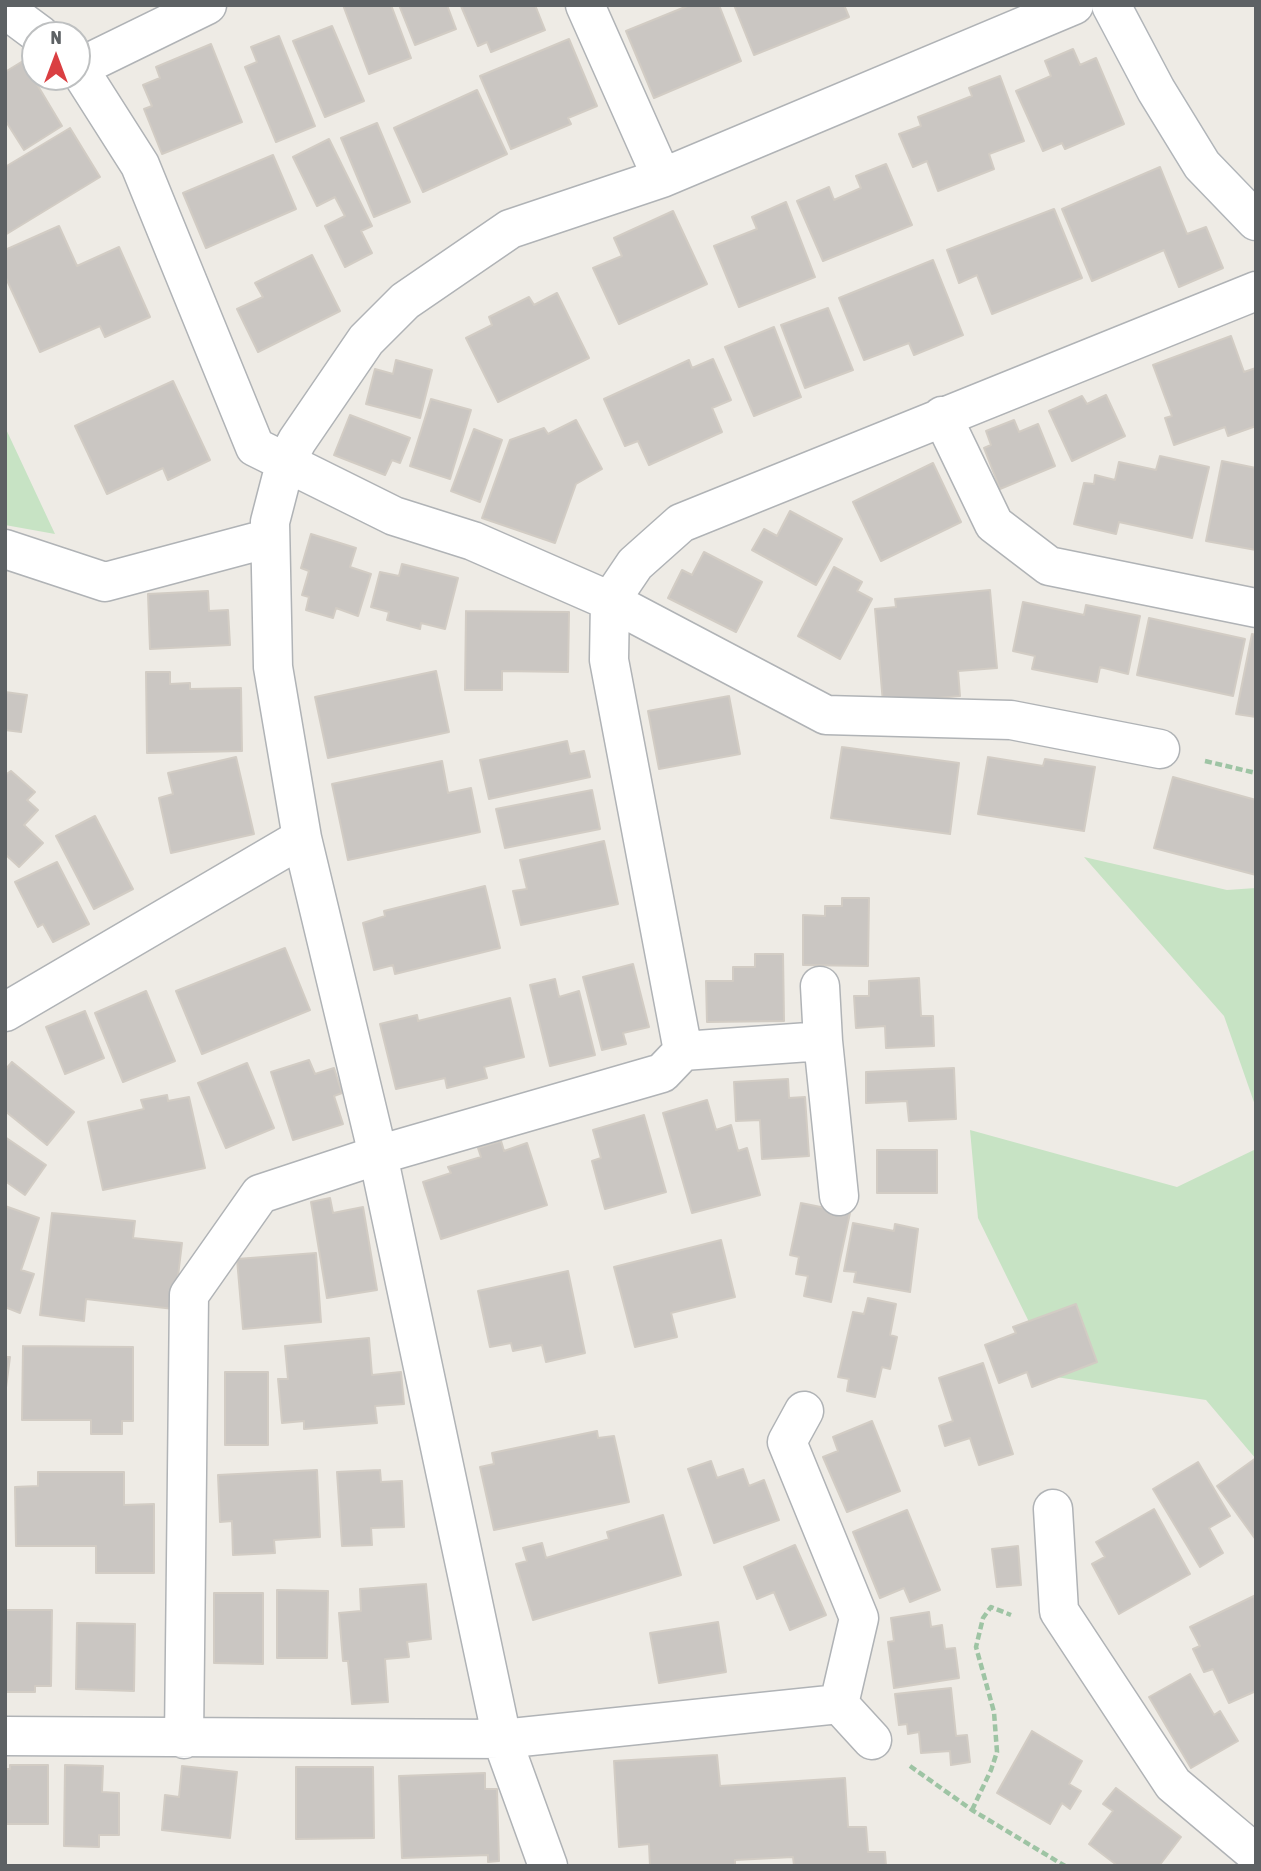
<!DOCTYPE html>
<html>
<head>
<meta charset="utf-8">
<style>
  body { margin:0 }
  #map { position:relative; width:1261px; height:1871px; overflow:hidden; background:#eeebe5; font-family:"Asap Condensed",sans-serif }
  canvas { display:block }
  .frame { position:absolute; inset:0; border:7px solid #5d6164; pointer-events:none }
  .north { position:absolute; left:21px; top:21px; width:70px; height:70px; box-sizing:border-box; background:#fff; border:2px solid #bec0c1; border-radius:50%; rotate:0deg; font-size:19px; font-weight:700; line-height:28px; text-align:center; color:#5d6164 }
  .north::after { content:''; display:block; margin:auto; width:24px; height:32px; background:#da3f42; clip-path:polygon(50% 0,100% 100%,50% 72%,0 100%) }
</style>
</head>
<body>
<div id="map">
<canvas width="1261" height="1871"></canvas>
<div class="frame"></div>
<div class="north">N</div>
</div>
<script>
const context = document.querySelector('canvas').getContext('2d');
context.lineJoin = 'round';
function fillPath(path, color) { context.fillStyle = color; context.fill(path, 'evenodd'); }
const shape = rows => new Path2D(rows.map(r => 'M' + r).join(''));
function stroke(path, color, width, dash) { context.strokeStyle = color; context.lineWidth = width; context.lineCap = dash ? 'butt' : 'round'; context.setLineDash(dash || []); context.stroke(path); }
fillPath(shape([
  [5,427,55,534,5,525],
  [1084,857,1227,890,1256,888,1256,1108,1224,1016],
  [970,1130,1177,1187,1256,1149,1256,1459,1206,1400,1056,1377,978,1218]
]), '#c7e3c4');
const building = shape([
  [343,5,391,5,411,58,369,74,343,5],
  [399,5,447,5,456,29,415,45,399,5],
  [535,5,545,30,491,52,487,42,478,46,461,6,535,5],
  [690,5,719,5,741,61,654,98,626,31,690,5],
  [734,5,844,5,849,17,754,55,734,5],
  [332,26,364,101,325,117,293,41,332,26],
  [279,36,315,126,276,142,245,67,257,62,251,47,279,36],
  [569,39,597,106,568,118,571,124,511,149,480,76,569,39],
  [211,44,242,122,162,154,144,109,152,106,143,85,160,78,156,67,211,44],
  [1073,49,1080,65,1096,58,1124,124,1065,149,1062,143,1043,151,1016,91,1051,76,1045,61,1073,49],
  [23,61,62,126,24,150,5,120,5,72,23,61],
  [1000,76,1024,141,989,154,994,169,938,191,927,161,913,167,899,134,921,126,918,117,972,96,969,88,1000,76],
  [477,90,507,154,423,192,394,128,477,90],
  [377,123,410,202,374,217,341,138,377,123],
  [70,128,100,177,5,235,5,167,70,128],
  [329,139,372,226,361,231,372,253,345,267,325,226,345,216,335,197,317,206,293,157,329,139],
  [273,155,296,209,206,248,183,193,273,155],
  [886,164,912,225,823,261,797,201,829,187,834,200,861,188,856,176,886,164],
  [1160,167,1187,234,1206,227,1223,268,1179,287,1164,250,1092,281,1062,209,1160,167],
  [786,202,815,277,739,307,714,246,757,229,752,217,786,202],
  [1054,209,1082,278,992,314,977,275,959,283,947,250,1054,209],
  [673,211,707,284,619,324,593,268,622,256,614,238,673,211],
  [59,226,77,266,119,247,150,317,105,337,100,326,40,352,5,276,5,250,59,226],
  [312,255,340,311,258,352,237,309,263,297,255,283,312,255],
  [933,260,963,335,914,355,909,343,864,360,839,298,933,260],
  [557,293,589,358,498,402,466,338,492,325,489,317,529,297,534,305,557,293],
  [828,308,853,370,805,388,781,325,828,308],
  [774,327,801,397,754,416,725,347,774,327],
  [1231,336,1244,372,1256,368,1256,426,1228,436,1225,427,1174,445,1165,418,1172,416,1153,365,1231,336],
  [713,359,731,400,712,408,722,432,649,465,638,441,625,446,604,399,689,360,692,368,713,359],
  [396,360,432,370,420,418,366,404,375,369,393,374,396,360],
  [173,381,210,460,168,480,163,468,107,494,75,426,173,381],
  [1106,395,1125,436,1072,461,1049,411,1082,396,1087,404,1106,395],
  [431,399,471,410,450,479,410,466,431,399],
  [350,415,410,438,400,463,392,460,385,475,334,455,350,415],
  [576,420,602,469,576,484,555,543,482,518,510,440,544,428,548,434,576,420],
  [1014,420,1019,432,1038,424,1055,466,1000,489,984,448,991,445,986,431,1014,420],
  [474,429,502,440,480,502,451,491,474,429],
  [1160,456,1209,467,1192,538,1119,522,1116,534,1074,524,1084,483,1094,484,1095,475,1115,480,1119,462,1156,470,1160,456],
  [1222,461,1256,468,1256,550,1206,541,1222,461],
  [933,463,961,522,881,561,853,502,933,463],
  [790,511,842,539,816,585,752,550,764,529,777,536,790,511],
  [311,534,356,548,350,567,371,574,358,616,336,608,333,618,306,610,309,597,302,595,309,571,301,568,311,534],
  [704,552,762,582,736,632,668,598,682,570,692,575,704,552],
  [402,564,458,578,445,629,421,623,420,629,387,620,389,612,371,607,380,572,399,576,402,564],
  [834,567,862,582,857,591,872,599,840,659,798,636,834,567],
  [990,590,997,668,958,671,960,696,883,703,875,609,896,607,895,599,990,590],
  [208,591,209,611,228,610,230,645,150,649,148,594,208,591],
  [1023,602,1084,615,1086,605,1140,616,1128,674,1100,667,1097,682,1032,669,1035,656,1013,651,1023,602],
  [466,611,569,612,568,672,502,671,502,690,465,690,466,611],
  [1149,618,1245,639,1233,696,1137,675,1149,618],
  [1252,634,1256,635,1256,717,1236,714,1252,634],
  [436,671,449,732,328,758,315,697,436,671],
  [146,672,170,672,170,684,190,683,190,689,241,688,242,751,147,753,146,672],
  [5,692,27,695,21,732,5,730,5,692],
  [729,696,740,754,659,769,648,711,729,696],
  [567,741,570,754,584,751,590,777,489,799,480,760,567,741],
  [842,747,959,763,950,834,831,818,842,747],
  [236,757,254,834,171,853,159,798,173,794,168,773,236,757],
  [988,757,1043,766,1045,759,1095,767,1084,831,978,814,988,757],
  [442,761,448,793,471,788,480,832,348,860,332,784,442,761],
  [11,771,35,792,27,800,38,810,24,825,43,843,19,867,5,854,5,775,11,771],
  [1173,777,1256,800,1256,875,1154,848,1173,777],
  [592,790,600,829,505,848,496,809,592,790],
  [95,816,133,889,94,909,56,836,95,816],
  [604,841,618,904,521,925,513,891,527,889,520,860,604,841],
  [57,862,89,924,53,942,43,924,38,927,15,882,57,862],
  [485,886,500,948,395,974,393,965,374,970,363,923,385,916,384,911,485,886],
  [842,898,869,898,868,966,803,965,803,915,825,916,825,906,842,906,842,898],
  [285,948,310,1010,202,1054,176,991,285,948],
  [755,954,783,954,784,1021,707,1022,706,981,733,981,733,967,755,967,755,954],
  [633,964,649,1027,623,1033,626,1044,602,1050,583,977,633,964],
  [919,978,921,1016,933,1016,934,1046,886,1048,885,1026,856,1028,854,996,869,996,869,981,919,978],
  [555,979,559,997,579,991,595,1055,550,1066,530,985,555,979],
  [146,991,175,1061,123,1082,95,1013,146,991],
  [510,998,524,1057,484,1067,487,1078,447,1088,445,1078,396,1089,380,1024,417,1015,418,1021,510,998],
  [85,1011,104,1058,65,1074,46,1027,85,1011],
  [309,1060,315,1074,334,1068,342,1093,334,1096,343,1124,293,1140,271,1072,309,1060],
  [12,1062,74,1112,47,1145,5,1111,5,1070,12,1062],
  [247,1063,274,1128,226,1148,198,1083,247,1063],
  [954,1068,956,1119,909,1121,907,1101,866,1103,866,1072,954,1068],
  [788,1079,789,1098,805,1097,809,1156,762,1159,760,1120,736,1121,734,1082,788,1079],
  [167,1095,168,1101,189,1097,205,1168,103,1190,88,1122,144,1109,141,1100,167,1095],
  [707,1100,716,1130,731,1125,738,1151,747,1148,760,1195,692,1213,663,1113,707,1100],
  [644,1115,666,1192,605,1209,592,1161,601,1158,593,1130,644,1115],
  [5,1137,46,1165,25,1195,5,1181,5,1137],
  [501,1141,504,1151,527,1143,547,1205,441,1239,423,1182,451,1173,448,1167,481,1157,478,1148,501,1141],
  [877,1150,937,1150,937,1193,877,1193,877,1150],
  [330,1198,333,1213,363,1207,377,1290,327,1298,311,1202,330,1198],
  [801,1203,850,1213,831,1302,804,1296,808,1276,796,1274,799,1257,790,1255,801,1203],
  [5,1206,39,1218,21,1270,34,1274,20,1313,5,1307,5,1206],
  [52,1213,135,1221,133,1238,182,1243,174,1309,86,1299,84,1321,40,1315,52,1213],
  [853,1223,894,1231,895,1224,918,1229,910,1292,854,1282,856,1272,844,1271,853,1223],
  [721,1240,735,1297,671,1313,677,1337,635,1347,614,1267,721,1240],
  [316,1253,321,1322,243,1329,237,1259,316,1253],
  [568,1271,585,1353,546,1362,542,1345,513,1351,511,1343,490,1347,478,1291,568,1271],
  [868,1298,896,1304,890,1335,897,1337,890,1369,882,1367,875,1397,847,1391,849,1379,838,1377,853,1312,864,1314,868,1298],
  [1076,1304,1097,1362,1032,1387,1027,1372,999,1383,985,1345,1016,1333,1013,1327,1076,1304],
  [369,1338,372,1375,401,1372,404,1404,375,1406,377,1423,304,1429,304,1421,282,1423,278,1379,288,1379,285,1346,369,1338],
  [23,1346,133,1347,133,1421,122,1421,122,1434,91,1434,91,1420,22,1420,23,1346],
  [5,1357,10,1357,5,1395,5,1357],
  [983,1363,1013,1454,979,1465,970,1438,945,1446,939,1426,953,1421,939,1378,983,1363],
  [225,1372,268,1372,268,1445,225,1445,225,1372],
  [872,1421,900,1491,847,1512,823,1457,838,1451,833,1437,872,1421],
  [597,1431,598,1438,614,1436,629,1502,494,1530,480,1467,494,1464,492,1453,597,1431],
  [1256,1458,1256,1540,1217,1486,1256,1458],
  [711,1461,717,1478,743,1469,749,1486,764,1480,779,1520,714,1543,688,1469,711,1461],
  [1198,1462,1230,1516,1209,1528,1223,1553,1200,1567,1153,1489,1198,1462],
  [317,1470,320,1537,274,1540,275,1553,233,1555,232,1521,220,1522,218,1475,317,1470],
  [380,1470,381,1482,402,1481,404,1527,371,1528,372,1545,342,1546,337,1472,380,1470],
  [38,1472,124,1472,124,1505,154,1504,154,1573,96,1573,96,1546,16,1546,15,1487,38,1486,38,1472],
  [1154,1509,1190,1574,1119,1614,1092,1564,1105,1557,1096,1542,1154,1509],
  [907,1510,940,1590,910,1602,904,1588,880,1598,853,1532,907,1510],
  [663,1515,681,1575,533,1620,516,1564,527,1561,523,1548,542,1543,546,1558,609,1539,607,1532,663,1515],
  [795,1545,826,1615,790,1630,774,1592,757,1599,744,1567,795,1545],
  [1018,1546,1021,1585,997,1587,992,1549,1018,1546],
  [426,1584,431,1639,407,1642,409,1657,385,1659,388,1702,352,1704,348,1661,343,1661,339,1613,361,1611,360,1589,426,1584],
  [277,1590,328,1591,327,1658,277,1658,277,1590],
  [214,1593,263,1593,263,1664,214,1663,214,1593],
  [1256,1595,1256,1691,1229,1703,1213,1669,1204,1672,1193,1649,1200,1646,1190,1627,1256,1595],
  [5,1610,52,1610,51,1686,35,1686,35,1692,5,1692,5,1610],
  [929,1612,931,1627,942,1625,945,1649,955,1648,959,1678,894,1688,888,1642,894,1641,891,1618,929,1612],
  [718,1622,726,1672,659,1683,650,1633,718,1622],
  [77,1623,135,1624,134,1691,76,1689,77,1623],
  [1190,1674,1214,1715,1220,1711,1238,1741,1191,1768,1149,1697,1190,1674],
  [951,1688,956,1736,967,1735,970,1762,951,1765,950,1751,921,1753,919,1732,908,1734,907,1724,899,1725,895,1694,951,1688],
  [1032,1731,1082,1761,1069,1784,1081,1791,1070,1809,1062,1803,1050,1824,997,1793,1032,1731],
  [717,1755,720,1786,845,1778,848,1827,866,1827,868,1852,885,1852,886,1866,794,1866,793,1857,735,1860,735,1866,650,1866,649,1844,619,1847,614,1761,717,1755],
  [10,1765,48,1765,48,1824,5,1824,5,1769,10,1769,10,1765],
  [65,1765,103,1766,102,1792,119,1793,119,1835,99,1835,99,1847,64,1846,65,1765],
  [182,1766,237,1772,230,1838,162,1830,165,1795,179,1797,182,1766],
  [296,1767,373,1767,374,1838,296,1839,296,1767],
  [485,1773,485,1789,497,1789,499,1861,488,1862,488,1855,402,1858,399,1776,485,1773],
  [1116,1788,1181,1837,1159,1866,1118,1866,1089,1844,1113,1811,1103,1804,1116,1788]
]);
fillPath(building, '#cac6c2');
stroke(building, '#d2ccc4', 2);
const street = shape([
  [585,5,662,178],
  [5,9,40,35],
  [77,66,140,165,255,447,394,516,473,541,610,601,826,715,1011,720,1160,749],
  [78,68,207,5],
  [942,416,994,524,1049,566,1256,608],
  [5,549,105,582,270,538],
  [302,838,378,1155,502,1739,548,1866],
  [820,986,823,1041,839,1196],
  [5,1012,302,838,273,667,270,522,285,464,297,441,366,340,405,301,510,229,662,178,1074,5],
  [683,1051,823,1041],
  [804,1411,787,1442,859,1618,839,1704],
  [1053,1509,1059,1611,1173,1784,1256,1854],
  [5,1736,502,1739,839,1704,872,1740],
  [184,1739,189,1295,260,1194,378,1155,662,1073,683,1051,609,660,610,601,635,564,681,523,1256,291]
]);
const secondary = shape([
  [1111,5,1156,90,1202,165,1256,221]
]);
stroke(street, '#b0b3b6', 41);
stroke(secondary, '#b1b5b9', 41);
stroke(shape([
  [1205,761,1256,773],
  [910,1766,972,1810,1065,1866],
  [972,1810,991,1770,997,1752,994,1712,976,1647,983,1618,991,1607,1011,1615]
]), '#9ec4a4', 4.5, [7, 3.5]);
stroke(street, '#fff', 38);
stroke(secondary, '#fff', 38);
</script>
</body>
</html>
